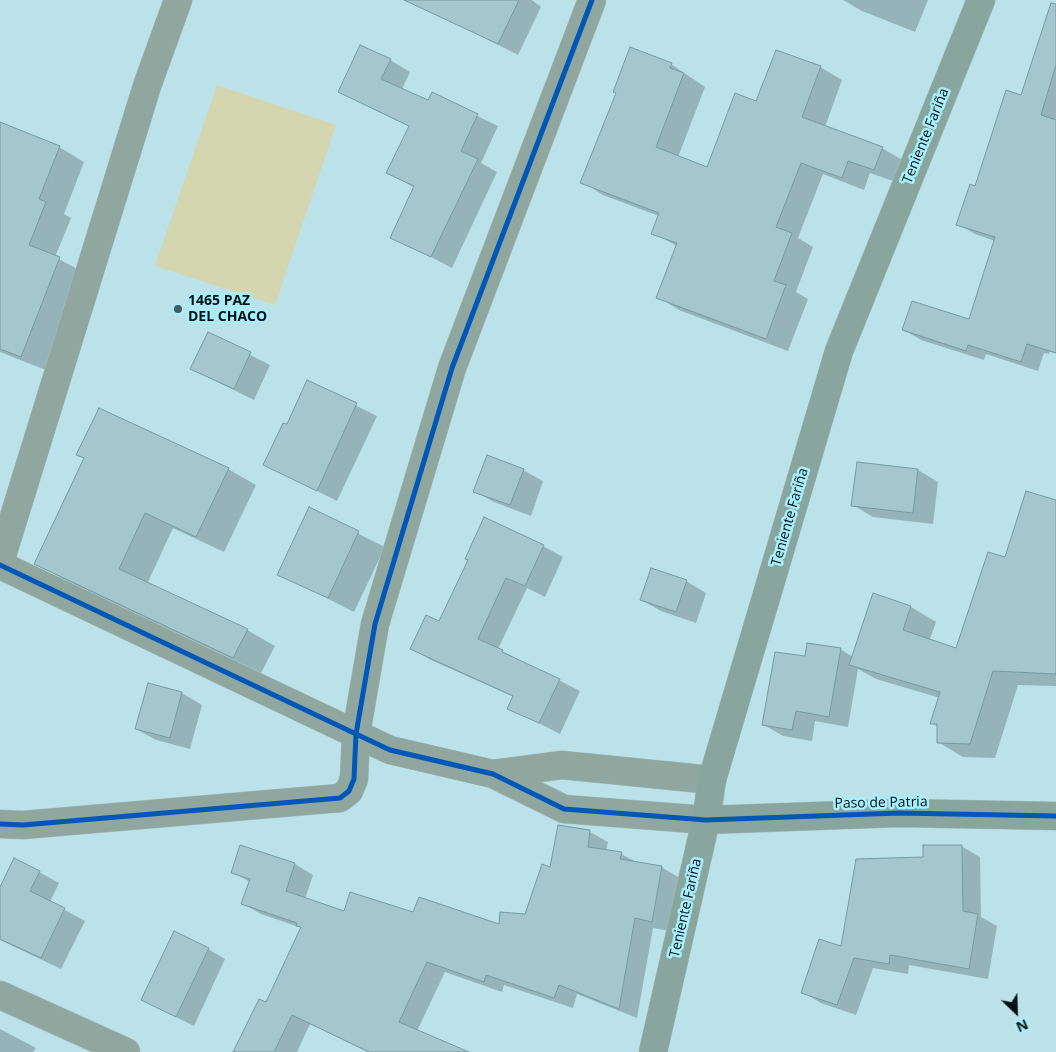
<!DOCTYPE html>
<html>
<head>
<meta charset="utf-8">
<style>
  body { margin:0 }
  #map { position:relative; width:1056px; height:1052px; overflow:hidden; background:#bbe2e8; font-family:"Open Sans",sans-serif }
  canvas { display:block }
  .north { position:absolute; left:991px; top:987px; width:50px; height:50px; -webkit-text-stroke:4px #a7effc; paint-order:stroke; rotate:156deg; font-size:14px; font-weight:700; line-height:20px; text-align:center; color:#011216 }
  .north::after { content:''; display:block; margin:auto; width:18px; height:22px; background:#011216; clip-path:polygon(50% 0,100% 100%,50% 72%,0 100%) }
</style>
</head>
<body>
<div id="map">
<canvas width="1056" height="1052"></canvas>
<div class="north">N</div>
</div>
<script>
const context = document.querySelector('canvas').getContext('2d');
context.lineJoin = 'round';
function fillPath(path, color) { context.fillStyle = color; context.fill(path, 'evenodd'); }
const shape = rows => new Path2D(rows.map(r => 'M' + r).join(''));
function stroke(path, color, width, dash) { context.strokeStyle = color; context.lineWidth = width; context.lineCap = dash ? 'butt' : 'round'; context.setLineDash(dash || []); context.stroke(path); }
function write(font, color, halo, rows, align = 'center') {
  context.font = font + ' "Open Sans",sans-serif'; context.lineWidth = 5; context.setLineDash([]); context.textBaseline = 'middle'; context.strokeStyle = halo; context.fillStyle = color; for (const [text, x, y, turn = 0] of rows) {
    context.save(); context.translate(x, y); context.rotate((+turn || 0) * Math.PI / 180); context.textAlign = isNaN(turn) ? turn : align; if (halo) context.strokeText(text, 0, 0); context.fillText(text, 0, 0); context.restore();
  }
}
fillPath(shape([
  [217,85,336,125,275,305,155,266]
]), '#d3d6ae');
fillPath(shape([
  [436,0,532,0,541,7,518,55,431,11],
  [843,0,928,0,915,32,862,11],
  [1056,31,1056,334,1049,354,1044,353,1038,371,986,354,984,360,921,340,904,330,969,321,995,241,975,234,958,224],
  [390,60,410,72,402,89,429,102,432,94,498,126,481,163,497,172,452,268,392,237,415,188,388,173,410,127,340,92],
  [671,64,705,87,678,157,707,169,757,102,820,67,842,80,825,127,882,148,904,161,896,182,870,173,864,190,823,174,798,238,813,247,796,292,808,299,788,351,679,310,658,297,677,246,653,233,659,216,603,195,582,182],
  [0,124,59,147,84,162,64,214,71,218,55,257,85,273,46,370,0,352],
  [209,334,270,365,254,400,191,369],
  [308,382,377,416,337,501,265,465,287,426],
  [86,459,228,469,256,485,224,552,173,528,147,584,247,630,275,646,261,673,63,579,36,563],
  [858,463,918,470,938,482,933,524,873,517,853,505],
  [523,470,543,481,531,516,494,502,474,491],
  [1056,502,1056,686,1018,685,995,758,963,757,938,742,938,727,932,723,940,698,876,679,858,669,848,727,815,721,812,741,783,736,764,725,806,658,840,649,853,657,874,595,911,607,936,622,930,639,957,650,1005,559],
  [309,509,385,547,354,612,279,574],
  [543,546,563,557,545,597,527,588,498,649,580,691,560,734,509,708,514,697,431,660,411,648,440,622],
  [686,581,706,593,696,623,661,611,641,600],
  [148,684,182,693,202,705,190,749,156,740,136,729],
  [559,826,590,832,608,842,606,851,621,854,638,863,661,867,680,878,670,931,653,928,637,1018,577,994,573,1008,504,985,502,992,445,972,417,1031,448,1052,368,1052,310,1024,297,1052,235,1052,266,1004,302,928,261,914,243,904,250,882,232,872,241,846,295,864,313,875,305,899,345,912,414,914,500,925,526,916,551,868],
  [961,846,980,857,981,917,997,926,988,979,909,965,908,974,873,968,856,1015,821,1003,802,992,924,859],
  [39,872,59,883,50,902,85,921,61,969,0,940,0,885],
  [208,949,225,959,194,1026,142,1000],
  [0,1029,36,1048,33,1052,0,1052]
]), '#0003');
const building = shape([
  [404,0,519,0,498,44,404,0],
  [1051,3,1056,4,1056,65,1041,115,1056,120,1056,353,1027,344,1021,362,968,345,966,351,902,330,912,301,969,319,995,237,956,225,970,184,975,186,1006,90,1021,95,1051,3],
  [360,45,391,59,381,79,428,100,432,92,478,114,461,151,478,159,431,257,390,238,414,186,386,173,409,126,338,92,360,45],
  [630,47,672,63,670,68,684,73,656,147,707,167,735,93,756,101,776,50,821,66,802,117,883,147,874,170,848,161,842,178,801,163,776,227,792,233,774,281,786,285,766,339,656,298,677,243,651,234,659,213,580,183,616,93,613,92,630,47],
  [0,122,60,146,39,199,46,202,29,245,60,257,21,357,0,349,0,122],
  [208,332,251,352,234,389,190,369,208,332],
  [307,380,357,403,317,491,263,465,283,423,287,424,307,380],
  [99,408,229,468,196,537,145,513,119,569,248,629,233,658,34,564,84,458,76,455,99,408],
  [487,455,524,469,510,505,473,492,487,455],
  [857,462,918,469,913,513,851,506,857,462],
  [1026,491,1056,500,1056,674,993,671,970,744,937,743,937,724,930,724,940,692,849,665,873,593,911,606,903,630,956,648,988,552,1005,557,1026,491],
  [309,507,359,531,328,598,277,575,309,507],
  [484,517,544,545,525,586,506,578,478,639,503,650,502,652,560,679,539,723,507,709,513,696,410,649,426,615,439,621,468,560,465,559,484,517],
  [651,568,687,580,676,612,640,600,651,568],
  [807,643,841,648,829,717,796,711,792,730,762,725,775,652,805,656,807,643],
  [148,683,182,692,170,738,135,729,148,683],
  [558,825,590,830,588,847,622,852,620,859,662,866,652,922,635,918,619,1009,559,985,554,998,486,975,484,982,427,962,399,1022,469,1052,369,1052,292,1015,274,1052,233,1052,259,999,266,1002,301,927,296,926,297,923,241,904,250,879,231,873,240,845,295,863,286,891,344,911,350,892,413,912,419,897,499,924,500,912,525,914,542,864,550,867,558,825],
  [923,845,962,845,963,911,978,914,969,969,890,955,889,964,854,958,837,1005,801,993,819,939,841,946,856,859,923,857,923,845],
  [14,858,40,871,30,891,65,908,41,958,0,939,0,887,14,858],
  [174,931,209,948,176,1017,141,1000,174,931]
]);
fillPath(building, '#a3c7cd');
stroke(building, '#749ba0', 1);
const street = shape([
  [0,562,147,86,178,0],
  [0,565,356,734,375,624,452,368,592,0],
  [493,774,562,765,712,780],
  [0,824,23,825,340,798,349,791,354,779,356,734,390,750,493,774,564,809,706,820],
  [0,995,126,1052]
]);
const secondary = shape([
  [706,820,899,813,1056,816],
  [653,1052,706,820,712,780,839,351,981,0]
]);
stroke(street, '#a1bec3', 29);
stroke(secondary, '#a1bec3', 29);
stroke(street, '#90a79f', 28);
stroke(secondary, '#89a69e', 28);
stroke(shape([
  [0,565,356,734,375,624,452,368,592,0],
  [0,824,23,825,340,798,349,791,354,779,356,734,390,750,493,774,564,809,706,820,899,813,1056,816]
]), '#0057b8', 5);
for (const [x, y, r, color] of [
  [178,309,5,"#425b60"]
]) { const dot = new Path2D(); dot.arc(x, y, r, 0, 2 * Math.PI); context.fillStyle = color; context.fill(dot); stroke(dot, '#a7effc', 2); }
write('14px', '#011216', '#a7effc', [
  ["Teniente Fariña",926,136,-68],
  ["Teniente Fariña",790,517,-74],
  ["Paso de Patria",881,803,-1],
  ["Teniente Fariña",686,908,-77]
]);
write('bold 14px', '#011216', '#a7effc', [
  ["1465 PAZ",188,301],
  ["DEL CHACO",188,317]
], 'left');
</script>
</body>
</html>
